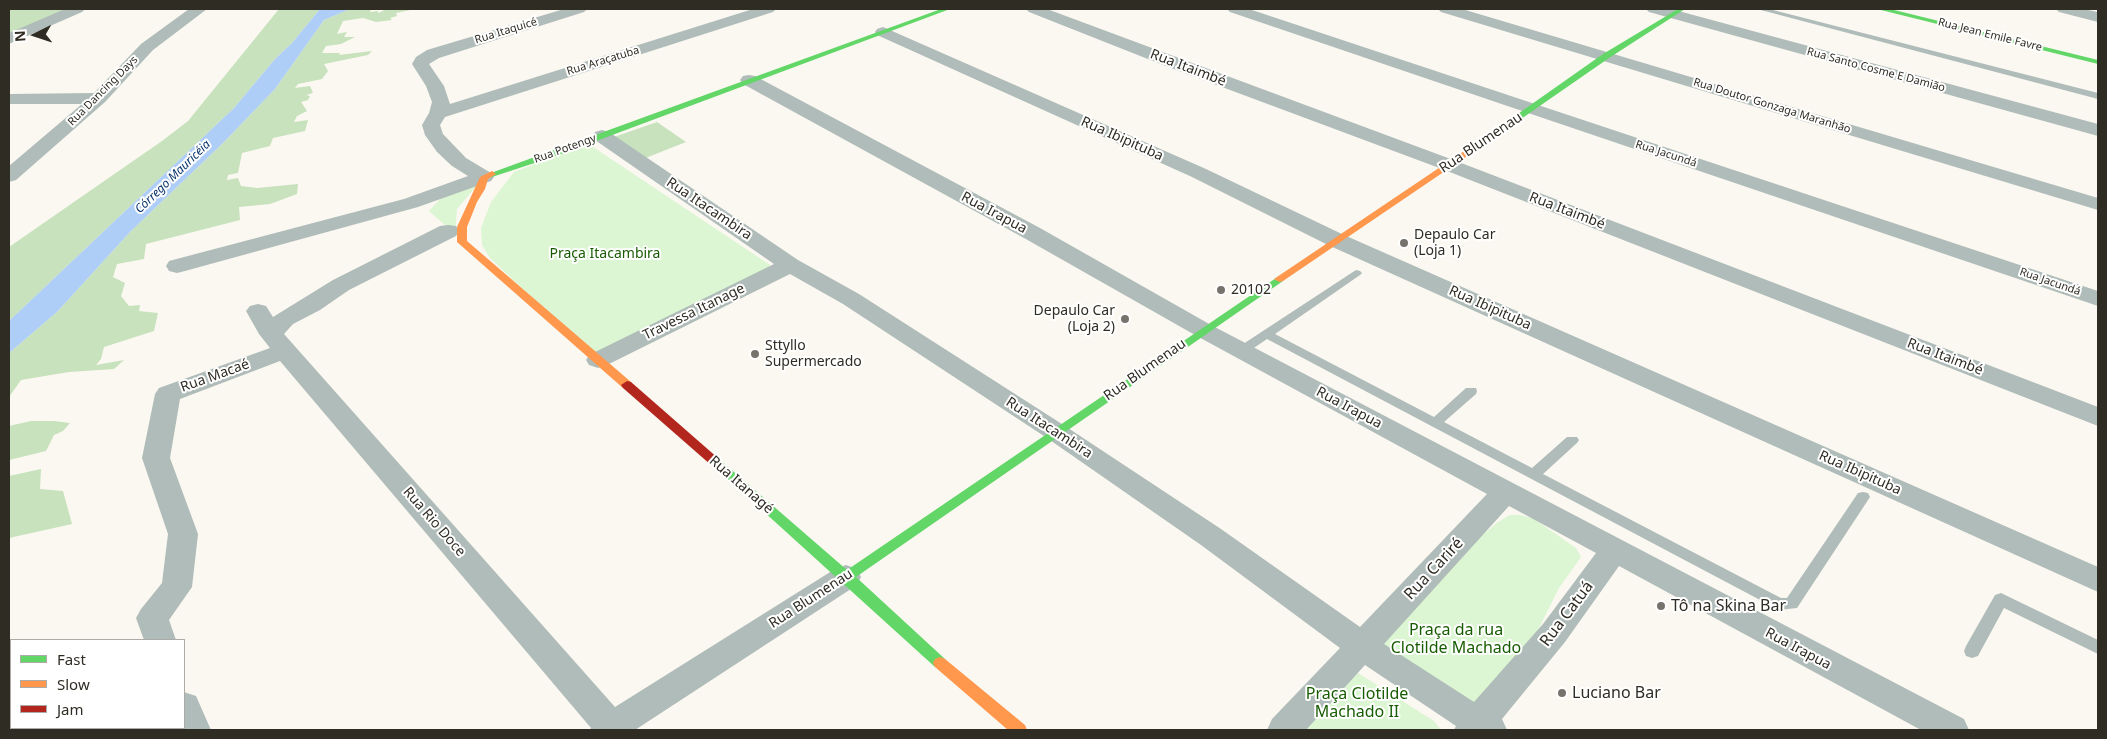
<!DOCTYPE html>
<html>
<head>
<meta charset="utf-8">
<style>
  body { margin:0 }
  #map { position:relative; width:2107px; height:739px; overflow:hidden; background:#fbf8f1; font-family:"Noto Sans",sans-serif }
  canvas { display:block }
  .frame { position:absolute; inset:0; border:10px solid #2f2c24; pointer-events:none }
  .legend { position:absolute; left:10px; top:639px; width:175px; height:90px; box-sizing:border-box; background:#fff; border:1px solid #acaba7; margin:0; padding:6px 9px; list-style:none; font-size:15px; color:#2f2c24 }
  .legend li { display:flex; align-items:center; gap:10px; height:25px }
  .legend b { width:25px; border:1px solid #acaba7 }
  .north { position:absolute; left:10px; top:10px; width:50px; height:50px; -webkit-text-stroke:4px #fff; paint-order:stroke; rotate:266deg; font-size:14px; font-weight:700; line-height:20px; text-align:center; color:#2f2c24 }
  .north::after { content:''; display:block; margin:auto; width:18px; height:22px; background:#2f2c24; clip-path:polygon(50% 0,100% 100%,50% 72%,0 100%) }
</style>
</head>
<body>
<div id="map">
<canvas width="2107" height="739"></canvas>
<div class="frame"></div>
<ul class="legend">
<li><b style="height:6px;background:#63d668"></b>Fast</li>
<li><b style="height:6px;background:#ff974d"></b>Slow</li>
<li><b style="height:6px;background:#b3261e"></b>Jam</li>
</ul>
<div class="north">N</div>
</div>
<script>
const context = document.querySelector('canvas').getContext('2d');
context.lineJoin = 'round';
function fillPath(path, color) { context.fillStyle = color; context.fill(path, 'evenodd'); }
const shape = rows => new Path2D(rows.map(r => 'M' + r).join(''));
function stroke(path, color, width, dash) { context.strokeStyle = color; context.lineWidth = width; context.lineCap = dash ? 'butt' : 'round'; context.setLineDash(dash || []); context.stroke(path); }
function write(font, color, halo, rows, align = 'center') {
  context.font = font + ' "Noto Sans",sans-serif'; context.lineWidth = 4; context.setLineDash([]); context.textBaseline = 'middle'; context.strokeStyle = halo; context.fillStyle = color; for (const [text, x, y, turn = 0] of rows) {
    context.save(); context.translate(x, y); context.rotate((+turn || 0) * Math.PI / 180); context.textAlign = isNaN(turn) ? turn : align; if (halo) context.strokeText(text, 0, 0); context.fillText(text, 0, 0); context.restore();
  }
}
fillPath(shape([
  [586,145,593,147,770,265,767,273,594,356,490,258,482,245,481,228,491,202,514,172],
  [479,183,457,209,455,234,429,211,440,199],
  [1510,515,1520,515,1534,519,1576,548,1581,557,1559,588,1538,630,1474,711,1374,640,1480,537,1498,522],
  [1350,671,1358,673,1434,721,1441,730,1296,730]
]), '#dcf5d2');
fillPath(shape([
  [9,9,67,9,9,34],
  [279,9,320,9,292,43,275,59,234,108,9,321,9,247,162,141,188,121],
  [350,9,371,9,370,12,378,11,378,13,383,11,384,9,415,9,396,13,397,16,390,18,392,20,376,22,363,18,343,21,337,34,347,32,344,37,355,37,341,44,326,46,322,53,340,53,339,55,372,51,368,55,324,64,328,71,322,79,298,84,295,88,310,86,313,93,306,95,310,96,308,100,301,102,307,111,297,116,294,122,308,120,305,131,273,138,270,146,242,153,238,173,228,175,227,180,238,178,241,186,257,188,298,184,297,194,270,204,239,207,240,220,146,244,144,259,117,264,113,277,125,283,121,296,129,306,140,305,139,311,158,313,154,331,104,347,101,359,96,365,124,360,114,369,69,372,21,380,9,397,9,353,57,312,130,232,223,143,275,89,324,20],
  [657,122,686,142,643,159,614,137],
  [31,421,54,421,70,423,63,431,54,435,46,451,9,460,9,426],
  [41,469,40,489,63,491,72,524,9,538,9,476]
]), '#c7e2bc');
fillPath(shape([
  [320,9,350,9,324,20,275,89,223,143,130,232,57,312,9,353,9,321,234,108,275,59,292,43]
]), '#aecdf7');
fillPath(shape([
  [1757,9,1769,9,2098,93,2098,99,1757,9],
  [1356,270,1360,271,1362,273,1360,275,1275,334,1434,417,1466,388,1476,388,1477,391,1476,394,1444,422,1532,468,1567,437,1577,437,1579,440,1577,443,1543,474,1781,598,1787,598,1858,493,1863,492,1868,493,1870,497,1797,608,1779,610,1267,339,1245,354,1237,354,1235,351,1237,348,1356,270],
  [2001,593,2098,640,2098,654,2004,608,1978,656,1972,658,1966,656,1964,651,1966,646,1995,595,2001,593]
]), '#b0bcb9');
fillPath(shape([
  [65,9,85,9,82,12,9,44,9,33,65,9],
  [189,9,207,9,153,50,105,102,16,180,9,182,9,166,82,104,9,104,9,94,94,93,141,44,189,9],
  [564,9,587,9,584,12,439,58,429,64,444,86,450,104,753,9,776,9,773,12,445,117,440,125,443,134,466,158,491,173,494,177,491,181,418,207,185,271,177,273,169,271,166,266,169,261,404,199,468,176,452,166,437,152,425,135,422,125,429,113,432,102,426,86,412,64,416,57,427,50,564,9],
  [1026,9,1047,9,1456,161,2098,407,2098,426,1442,169,1163,65,1029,12,1026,9],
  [1227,9,1249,9,2098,291,2098,306,1230,12,1227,9],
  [1438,9,1462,9,2098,198,2098,210,1441,12,1438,9],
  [1646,9,1671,9,2098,124,2098,136,1649,12,1646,9],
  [2056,9,2083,9,2098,12,2098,22,2059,12,2056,9],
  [883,27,1206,169,1344,235,2098,567,2098,592,1328,245,1192,177,877,35,875,32,877,29,883,27],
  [749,75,755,76,1040,228,1211,325,1964,719,1969,730,1921,730,1619,566,1565,642,1502,719,1507,730,1454,730,1456,726,1365,665,1306,730,1267,730,1272,719,1340,648,1201,545,1047,438,843,304,790,274,607,365,598,368,589,365,586,360,589,355,774,264,595,140,593,136,595,132,602,130,609,132,798,260,859,294,1065,426,1221,529,1360,627,1487,494,1195,335,1024,238,743,84,740,80,743,76,749,75],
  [1509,506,1596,553,1543,624,1474,702,1384,644,1509,506],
  [448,225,456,226,459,231,456,236,349,290,320,310,293,324,284,334,615,707,835,569,846,565,857,569,861,577,857,585,635,730,590,730,591,728,280,361,180,399,170,458,198,534,192,587,169,620,176,640,144,640,136,618,141,609,162,583,168,534,142,458,155,394,159,388,270,348,259,334,246,311,250,306,258,304,266,306,273,317,333,280,440,226,448,225],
  [184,692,196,696,211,730,177,730,176,728,184,728,184,692],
  [34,728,72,728,71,730,33,730,34,728]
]), '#b0bcb9');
fillPath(shape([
  [941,9,950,9,556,156,495,176,492,177,488,174,941,9],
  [1678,9,1685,9,1609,58,1482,146,1479,147,1475,144,1603,54,1678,9],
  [1880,9,1890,9,2098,60,2098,64,1881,10,1880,9],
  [1279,276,1284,279,1283,281,856,577,945,659,947,663,945,667,940,669,935,667,709,462,711,459,719,459,847,570,1279,276]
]), '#63d668');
fillPath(shape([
  [1479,141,1483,144,1482,146,1283,281,1279,282,1274,279,1479,141],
  [492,171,496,174,488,179,485,189,477,202,467,227,467,241,631,382,633,385,631,388,623,388,457,242,457,227,480,177,492,171],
  [940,657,945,659,1025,725,1027,730,1008,730,935,667,933,663,935,659,940,657]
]), '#ff974d');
fillPath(shape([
  [627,381,631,382,719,459,721,462,719,465,711,465,623,388,621,385,627,381]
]), '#b3261e');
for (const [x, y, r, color] of [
  [1404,243,5,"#76736c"],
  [1221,290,5,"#76736c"],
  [1125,319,5,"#76736c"],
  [755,354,5,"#76736c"],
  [1661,606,5,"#76736c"],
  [1562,693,5,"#76736c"]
]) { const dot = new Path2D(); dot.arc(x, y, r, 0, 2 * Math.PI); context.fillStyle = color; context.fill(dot); stroke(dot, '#fff', 2); }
write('11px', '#2f2c24', '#fff', [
  ["Rua Itaquicé",506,31,-17],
  ["Rua Jean Emile Favre",1990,35,14],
  ["Rua Araçatuba",603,61,-17],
  ["Rua Santo Cosme E Damião",1876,70,15],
  ["Rua Dancing Days",103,91,-45],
  ["Rua Doutor Gonzaga Maranhão",1772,106,17],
  ["Rua Potengy",565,149,-20],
  ["Rua Jacundá",1666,154,18],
  ["Rua Jacundá",2050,282,19]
]);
write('italic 12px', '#0a366c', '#fff', [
  ["Córrego Mauricéia",173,177,-44]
]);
write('14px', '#2f2c24', '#fff', [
  ["Rua Itaimbé",1188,68,21],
  ["Rua Ibipituba",1122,139,24],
  ["Rua Blumenau",1481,143,-34],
  ["Rua Itacambira",709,209,34],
  ["Rua Itaimbé",1567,211,21],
  ["Rua Irapua",994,213,28],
  ["Rua Ibipituba",1490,308,24],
  ["Travessa Itanage",694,312,-26],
  ["Rua Itaimbé",1945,357,21],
  ["Rua Blumenau",1145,370,-35],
  ["Rua Macaé",215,376,-20],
  ["Rua Irapua",1349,408,28],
  ["Rua Itacambira",1049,428,33],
  ["Rua Ibipituba",1860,473,24],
  ["Rua Itanagé",741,485,41],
  ["Rua Rio Doce",434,522,49],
  ["Rua Blumenau",811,599,-33],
  ["Rua Irapua",1798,649,28]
]);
write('14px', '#2f2c24', '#fff', [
  ["Depaulo Car",1414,235],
  ["(Loja 1)",1414,251],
  ["20102",1231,290],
  ["Depaulo Car",1115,311,"right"],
  ["(Loja 2)",1115,327,"right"],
  ["Sttyllo",765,346],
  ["Supermercado",765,362]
], 'left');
write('14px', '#185c02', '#fff', [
  ["Praça Itacambira",605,254]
]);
write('16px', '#2f2c24', '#fff', [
  ["Rua Cariré",1434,569,-47],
  ["Rua Catuá",1567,614,-53]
]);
write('16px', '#2f2c24', '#fff', [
  ["Tô na Skina Bar",1671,606],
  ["Luciano Bar",1572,693]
], 'left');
write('16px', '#185c02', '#fff', [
  ["Praça da rua",1456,630],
  ["Clotilde Machado",1456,648],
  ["Praça Clotilde",1357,694],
  ["Machado II",1357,712]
]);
</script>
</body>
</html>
